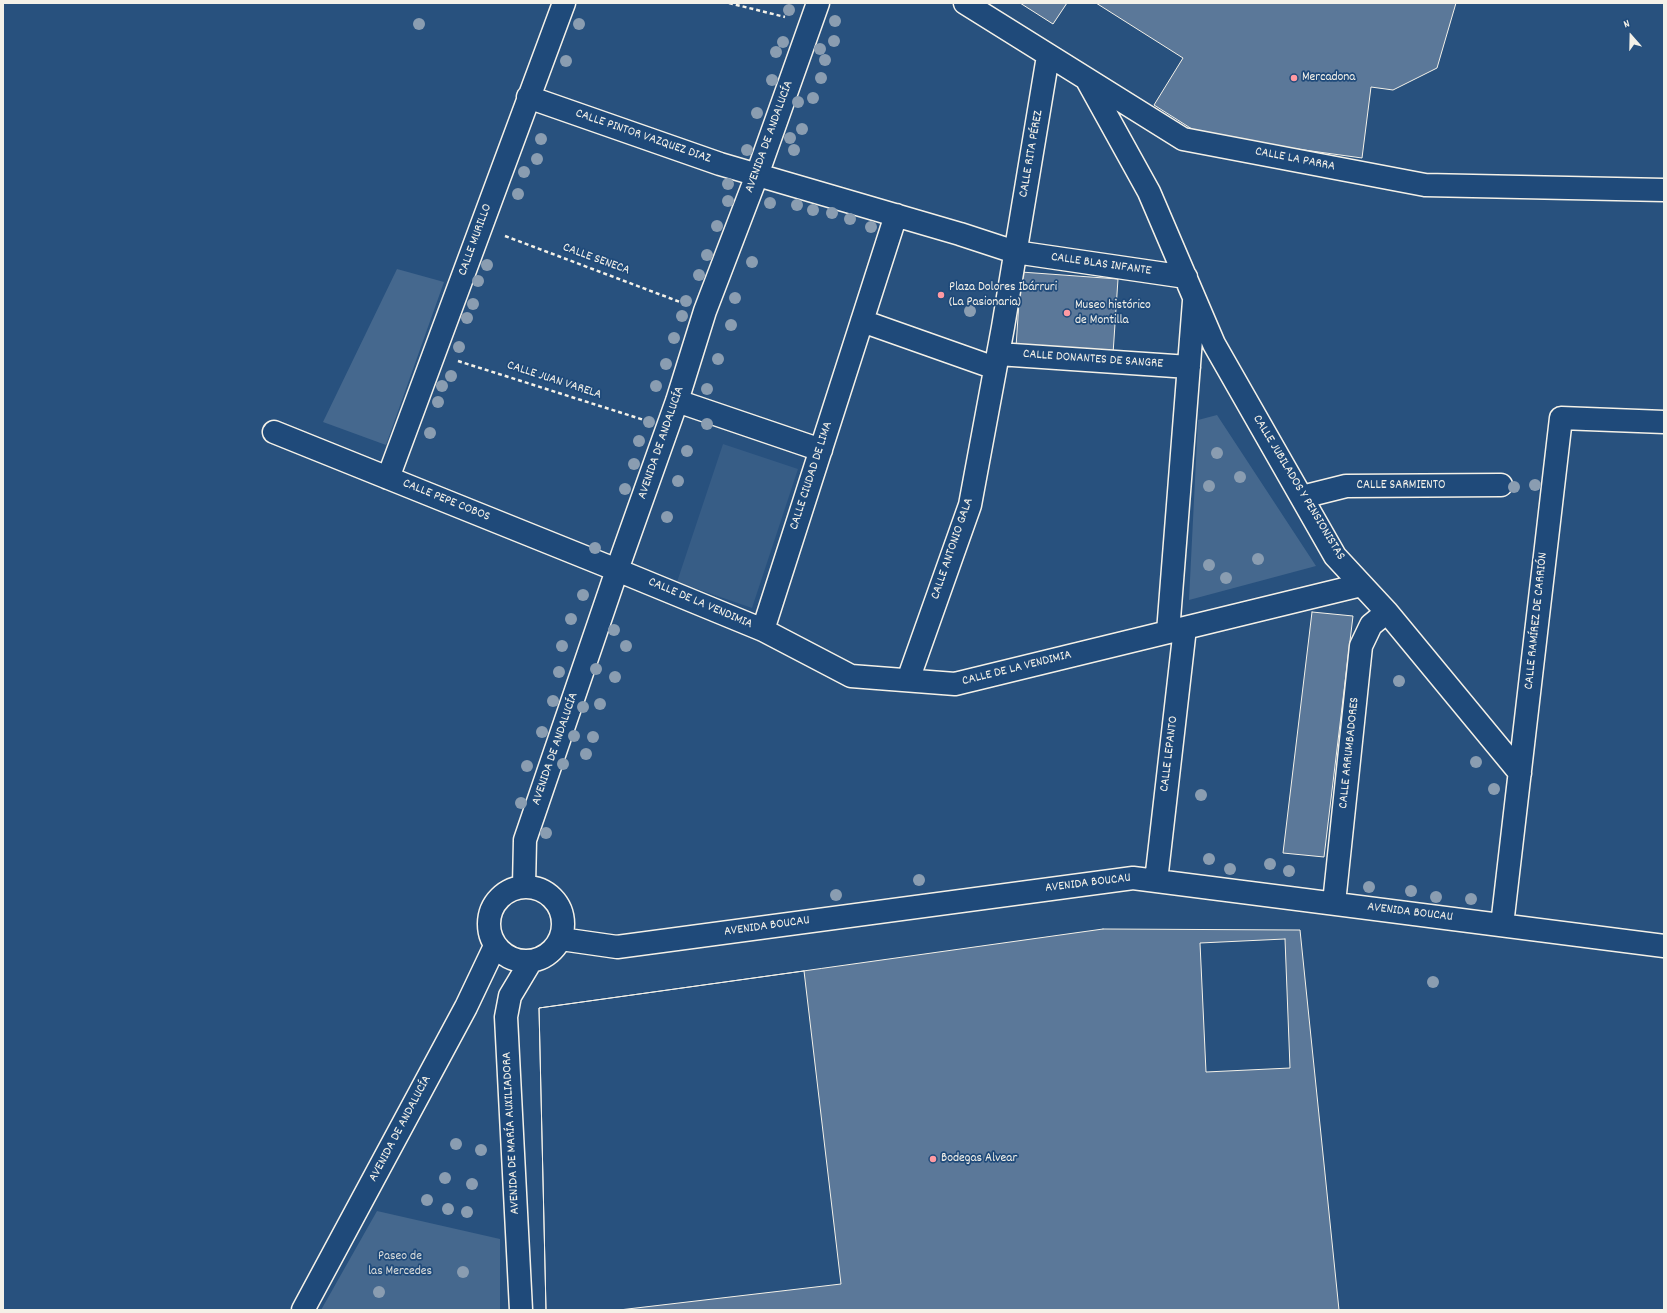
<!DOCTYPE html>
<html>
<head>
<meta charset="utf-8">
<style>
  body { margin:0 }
  #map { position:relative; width:1667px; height:1313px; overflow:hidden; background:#28517e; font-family:Dekko,sans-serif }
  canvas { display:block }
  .frame { position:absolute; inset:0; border:4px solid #f4f1e8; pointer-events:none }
  .north { position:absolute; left:1611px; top:16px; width:40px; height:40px; -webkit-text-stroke:3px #1f4a7a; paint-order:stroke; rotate:340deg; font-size:11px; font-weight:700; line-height:16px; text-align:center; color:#f4f1e8 }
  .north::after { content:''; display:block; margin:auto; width:14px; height:18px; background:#f4f1e8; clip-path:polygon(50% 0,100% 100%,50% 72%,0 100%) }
</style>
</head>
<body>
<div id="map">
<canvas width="1667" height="1313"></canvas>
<div class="frame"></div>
<div class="north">N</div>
</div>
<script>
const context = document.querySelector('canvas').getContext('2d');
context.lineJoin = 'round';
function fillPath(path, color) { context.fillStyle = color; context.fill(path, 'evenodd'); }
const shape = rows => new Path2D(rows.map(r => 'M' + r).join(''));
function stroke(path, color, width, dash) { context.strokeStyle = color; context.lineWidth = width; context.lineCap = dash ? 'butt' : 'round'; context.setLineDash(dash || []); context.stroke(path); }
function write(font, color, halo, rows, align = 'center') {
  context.font = font + ' Dekko,sans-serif'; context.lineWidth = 3.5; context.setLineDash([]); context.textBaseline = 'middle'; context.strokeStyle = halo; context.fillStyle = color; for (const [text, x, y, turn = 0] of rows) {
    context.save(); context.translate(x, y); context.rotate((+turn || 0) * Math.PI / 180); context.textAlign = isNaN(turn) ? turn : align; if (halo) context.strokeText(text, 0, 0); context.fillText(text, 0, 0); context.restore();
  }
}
fillPath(shape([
  [723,444,798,469,752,608,677,582]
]), '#375d86');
fillPath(shape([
  [397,269,444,282,386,445,323,422],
  [1217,415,1316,566,1189,600,1198,420],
  [377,1211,500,1239,500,1310,321,1310]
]), '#45688e');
const building = shape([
  [1020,3,1067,3,1053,24,1020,3],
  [1096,3,1456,3,1437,68,1393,90,1371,87,1362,158,1203,136,1154,105,1183,58,1096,3],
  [1021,272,1118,279,1113,354,1016,347,1021,272],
  [1312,612,1353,616,1324,857,1283,853,1312,612],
  [1103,929,1300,930,1339,1310,546,1310,539,1008,1103,929],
  [1285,939,1290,1068,1206,1072,1200,943,1285,939],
  [804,971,841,1284,619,1310,546,1310,539,1008,804,971]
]);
fillPath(building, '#5b7899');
stroke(building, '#f4f1e8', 1);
const minor = shape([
  [965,3,1183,139,1425,185,1664,190],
  [1087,80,1149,192,1214,344,1335,556,1387,612,1520,773],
  [528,97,720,164,960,234,1015,252,1186,277],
  [862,321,995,368],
  [998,354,1189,367],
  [677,401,821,450],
  [274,432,617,570,763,630,851,676,955,684,1361,585],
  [388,478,564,3],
  [1302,497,1346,486,1501,485],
  [763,630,896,215],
  [1168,632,1194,301],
  [908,680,970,505,1003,327,1048,56],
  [1156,881,1185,628],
  [524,886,525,840,617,570,677,401,705,311,757,175,818,3],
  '489 924a37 37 0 1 1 74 0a37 37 0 1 1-74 0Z',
  [1334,903,1361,646,1371,625,1387,612],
  [1502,925,1561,418,1664,422],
  [561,939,617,947,1133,878,1664,946],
  [303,1310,466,1007,495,946],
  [521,1310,506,1017,510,996,531,961]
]);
stroke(minor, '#f4f1e8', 25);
stroke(shape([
  [729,3,785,17],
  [505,236,680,302],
  [458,361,644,420]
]), '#f4f1e8', 2.5, [4, 3]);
stroke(minor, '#1f4a7a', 22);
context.fillStyle = '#8a9db1';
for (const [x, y] of [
  [789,10],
  [835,21],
  [419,24],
  [579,24],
  [834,41],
  [783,42],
  [820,49],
  [776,52],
  [825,60],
  [566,61],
  [821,78],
  [772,80],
  [813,98],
  [798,102],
  [757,113],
  [802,129],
  [790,138],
  [541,139],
  [747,150],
  [794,150],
  [537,159],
  [524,172],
  [728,184],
  [518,194],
  [728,201],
  [770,203],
  [797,205],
  [813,210],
  [832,213],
  [850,219],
  [717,226],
  [871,227],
  [707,255],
  [752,262],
  [487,265],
  [699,275],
  [478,281],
  [735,298],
  [686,301],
  [473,304],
  [970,311],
  [682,316],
  [467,318],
  [731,325],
  [674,338],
  [459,347],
  [718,359],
  [666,364],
  [451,376],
  [442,386],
  [656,386],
  [707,389],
  [438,402],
  [649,422],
  [707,424],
  [430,433],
  [639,441],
  [687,451],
  [1217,453],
  [634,464],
  [1240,477],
  [678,481],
  [1535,485],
  [1209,486],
  [1514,487],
  [625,489],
  [667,517],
  [595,548],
  [1258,559],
  [1209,565],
  [1226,578],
  [583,595],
  [571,619],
  [614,630],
  [562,646],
  [626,646],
  [596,669],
  [559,672],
  [615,677],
  [1399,681],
  [553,701],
  [600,704],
  [583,707],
  [542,732],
  [574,736],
  [593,737],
  [586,754],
  [1476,762],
  [563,764],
  [527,766],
  [1494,789],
  [1201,795],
  [521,803],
  [546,833],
  [1209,859],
  [1270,864],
  [1230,869],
  [1289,871],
  [919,880],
  [1369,887],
  [1411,891],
  [836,895],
  [1436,897],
  [1471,899],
  [1433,982],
  [456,1144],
  [481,1150],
  [445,1178],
  [472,1184],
  [427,1200],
  [448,1209],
  [467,1212],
  [463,1272],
  [379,1292]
]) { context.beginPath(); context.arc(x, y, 6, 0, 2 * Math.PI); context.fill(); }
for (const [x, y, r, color] of [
  [1294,78,4,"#ff9aa2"],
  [941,295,4,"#ff9aa2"],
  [1067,313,4,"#ff9aa2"],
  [933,1159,4,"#ff9aa2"]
]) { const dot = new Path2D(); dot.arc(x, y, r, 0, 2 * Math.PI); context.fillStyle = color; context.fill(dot); stroke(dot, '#1f4a7a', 1.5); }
write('13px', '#f4f1e8', '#1f4a7a', [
  ["Mercadona",1302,78],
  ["Plaza Dolores Ibárruri",949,288],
  ["(La Pasionaria)",949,303],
  ["Museo histórico",1075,306],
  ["de Montilla",1075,321],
  ["Bodegas Alvear",941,1159]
], 'left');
write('13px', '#f4f1e8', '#1f4a7a', [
  ["CALLE PINTOR VAZQUEZ DIAZ",643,137,19],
  ["AVENIDA DE ANDALUCÍA",770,137,-70],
  ["CALLE RITA PÉREZ",1032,154,-80],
  ["CALLE LA PARRA",1295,160,11],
  ["CALLE MURILLO",476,240,-70],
  ["CALLE SENECA",596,260,20],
  ["CALLE BLAS INFANTE",1101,265,8],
  ["CALLE DONANTES DE SANGRE",1093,360,4],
  ["CALLE JUAN VARELA",554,381,18],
  ["AVENIDA DE ANDALUCÍA",662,443,-71],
  ["CALLE CIUDAD DE LIMA",812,476,-72],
  ["CALLE SARMIENTO",1401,486],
  ["CALLE JUBILADOS Y PENSIONISTAS",1298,488,59],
  ["CALLE PEPE COBOS",446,501,22],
  ["CALLE ANTONIO GALA",953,549,-71],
  ["CALLE DE LA VENDIMIA",700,604,23],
  ["CALLE RAMÍREZ DE CARRIÓN",1537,621,-84],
  ["CALLE DE LA VENDIMIA",1017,669,-14],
  ["AVENIDA DE ANDALUCÍA",556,749,-71],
  ["CALLE ARRUMBADORES",1350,753,-84],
  ["CALLE LEPANTO",1170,754,-83],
  ["AVENIDA BOUCAU",1088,884,-7],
  ["AVENIDA BOUCAU",1410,913,7],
  ["AVENIDA BOUCAU",767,927,-8],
  ["AVENIDA DE ANDALUCÍA",401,1129,-62],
  ["AVENIDA DE MARÍA AUXILIADORA",512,1133,-93]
]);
write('13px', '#dadcda', '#1f4a7a', [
  ["Paseo de",400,1257],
  ["las Mercedes",400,1272]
]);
</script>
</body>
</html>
